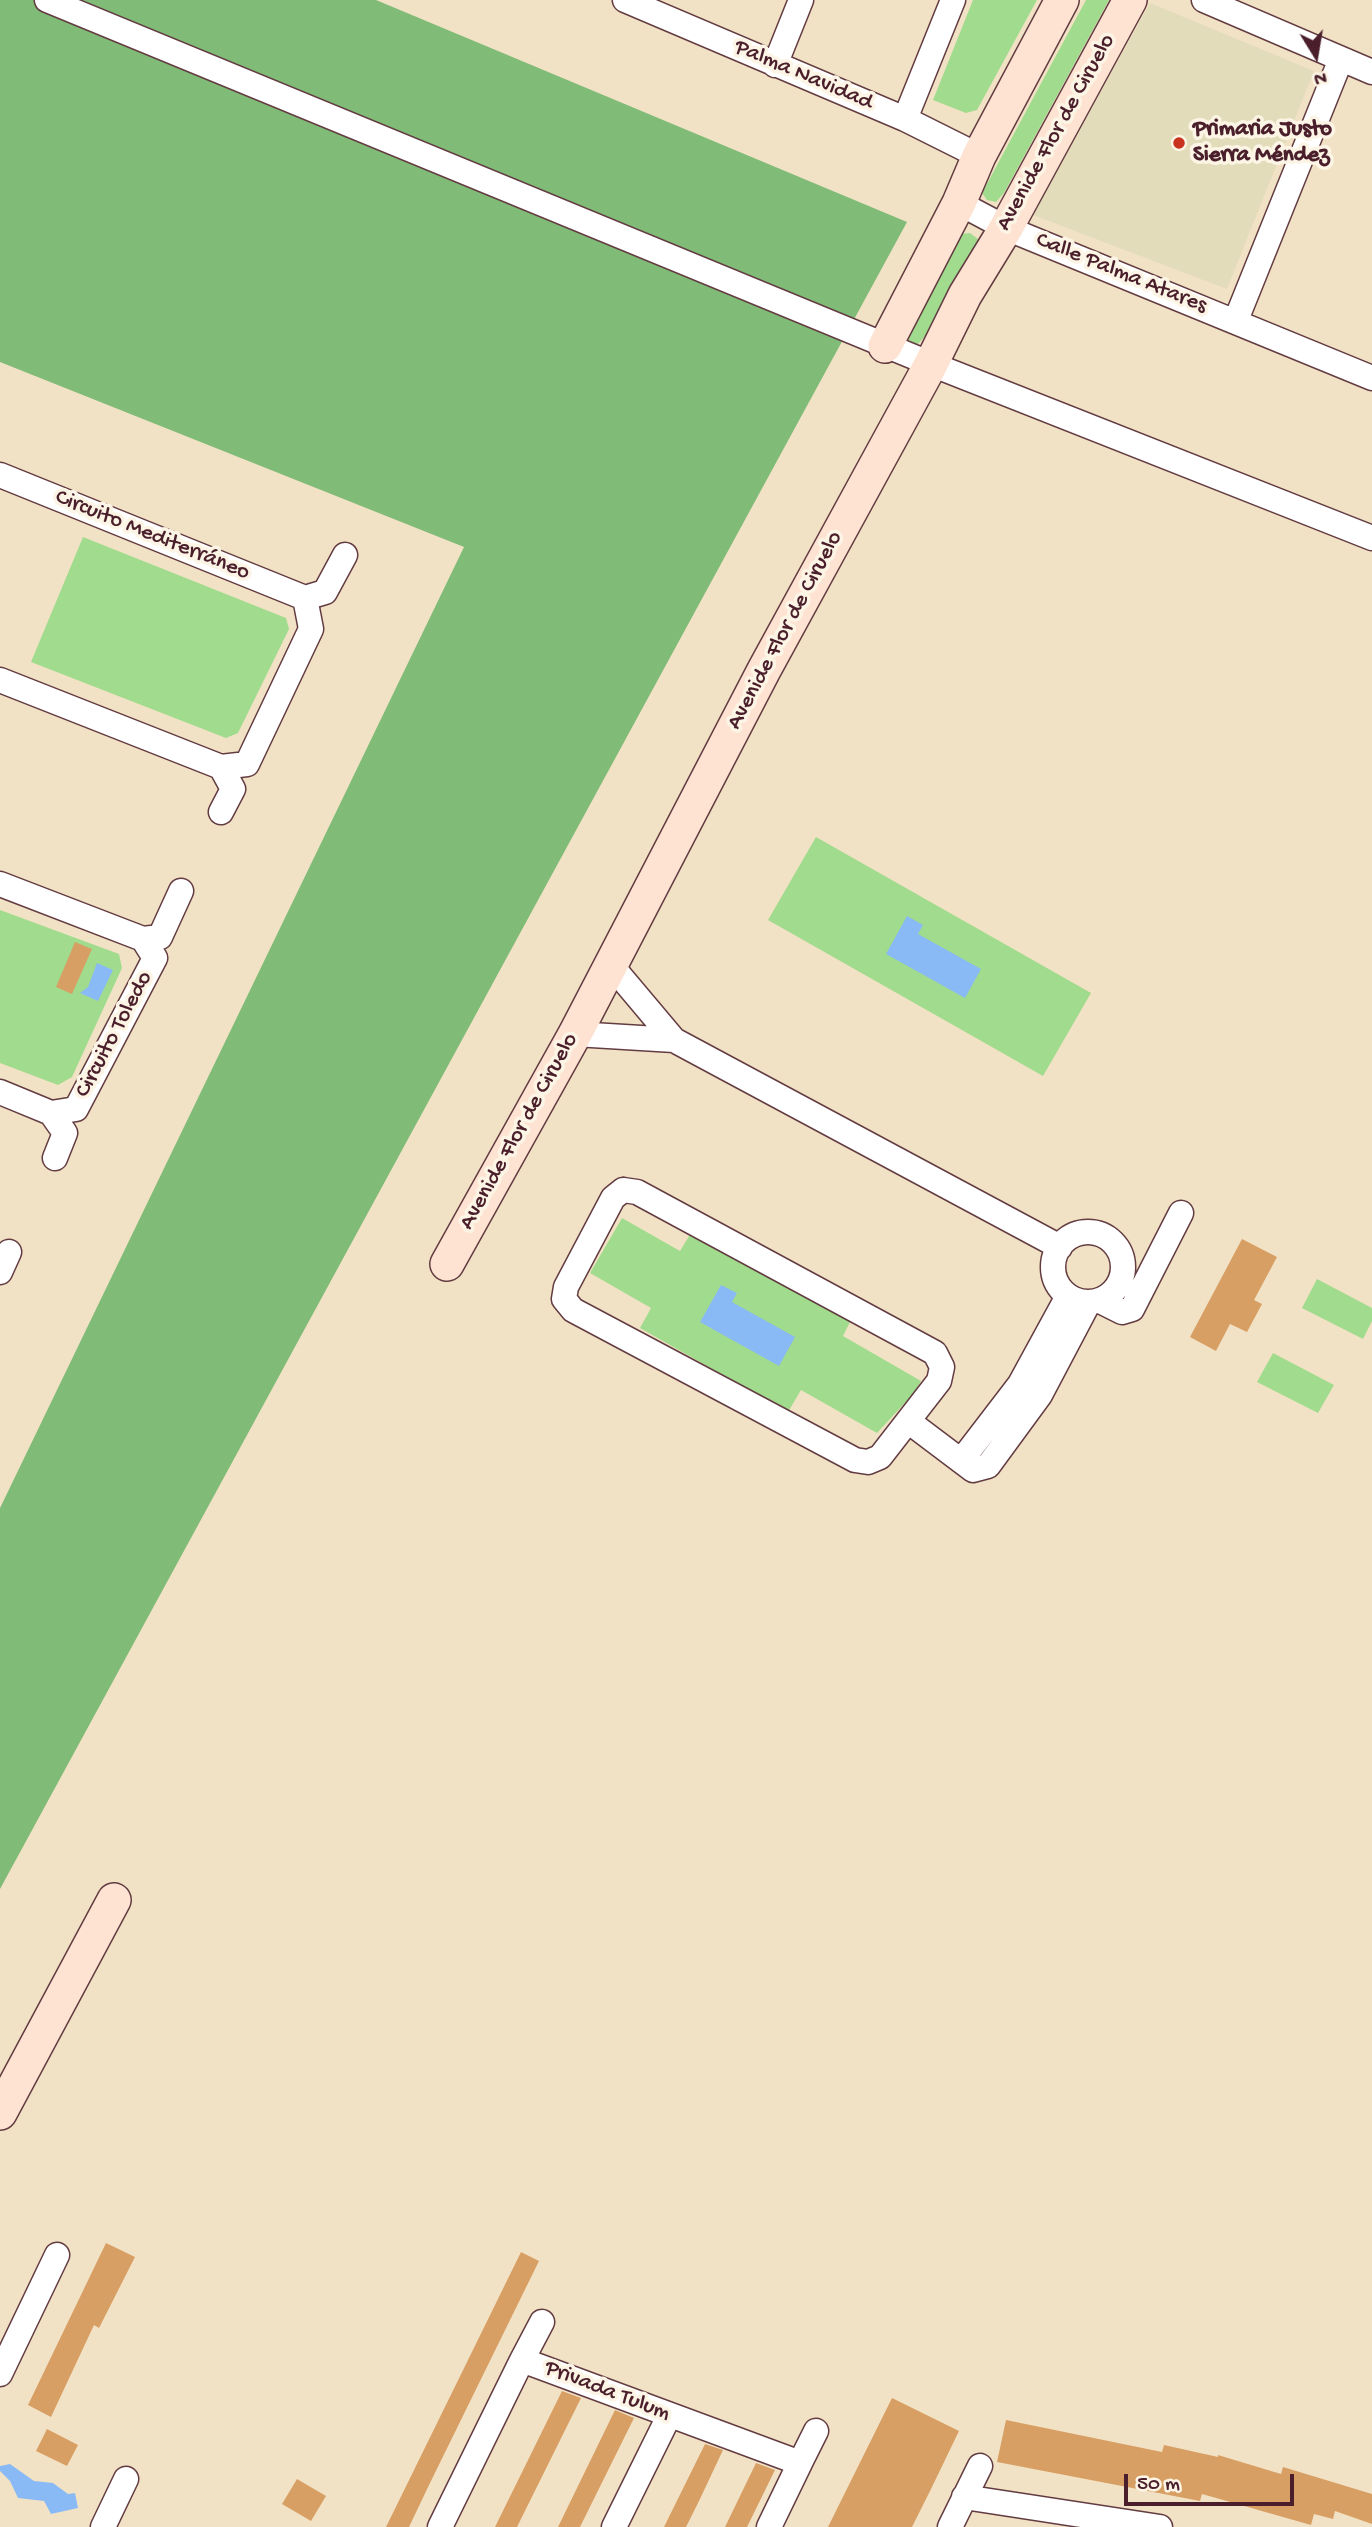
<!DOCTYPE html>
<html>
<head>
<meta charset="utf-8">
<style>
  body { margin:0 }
  #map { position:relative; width:1372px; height:2527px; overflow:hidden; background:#f2e2c5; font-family:"Gochi Hand",sans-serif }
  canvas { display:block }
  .north { position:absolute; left:1281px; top:21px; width:70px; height:70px; -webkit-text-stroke:5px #fcf5e5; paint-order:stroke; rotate:169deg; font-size:19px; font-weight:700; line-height:28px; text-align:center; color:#4a1f2b }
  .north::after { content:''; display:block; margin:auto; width:24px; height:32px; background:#4a1f2b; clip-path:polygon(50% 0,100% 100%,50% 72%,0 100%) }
  .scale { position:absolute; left:1124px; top:2474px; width:170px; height:32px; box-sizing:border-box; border:4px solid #4a1f2b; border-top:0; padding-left:9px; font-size:21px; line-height:24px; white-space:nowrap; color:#4a1f2b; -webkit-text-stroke:5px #fcf5e5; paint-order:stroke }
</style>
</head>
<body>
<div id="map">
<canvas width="1372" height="2527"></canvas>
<div class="north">N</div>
<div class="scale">50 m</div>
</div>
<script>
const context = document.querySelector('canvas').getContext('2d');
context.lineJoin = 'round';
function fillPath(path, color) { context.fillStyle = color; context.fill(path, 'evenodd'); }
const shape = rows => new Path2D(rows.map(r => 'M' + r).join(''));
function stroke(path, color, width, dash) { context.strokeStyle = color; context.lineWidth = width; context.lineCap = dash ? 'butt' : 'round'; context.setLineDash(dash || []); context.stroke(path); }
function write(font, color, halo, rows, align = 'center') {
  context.font = font + ' "Gochi Hand",sans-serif'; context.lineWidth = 7; context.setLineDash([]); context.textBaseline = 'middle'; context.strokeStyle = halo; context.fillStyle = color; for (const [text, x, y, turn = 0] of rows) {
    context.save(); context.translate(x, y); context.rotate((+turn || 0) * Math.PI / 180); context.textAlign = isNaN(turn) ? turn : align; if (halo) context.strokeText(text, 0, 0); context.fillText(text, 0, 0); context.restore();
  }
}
fillPath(shape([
  [1150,3,1314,71,1227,289,1033,215]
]), '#e2dcba');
fillPath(shape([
  [973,0,1037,0,977,110,966,113,933,100],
  [1086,0,1109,0,1004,193,996,202,987,200,982,193],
  [970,233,978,239,973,251,928,333,917,345,907,340,908,326,960,234],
  [83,537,286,618,289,629,238,733,226,738,31,662],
  [816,837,1091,993,1043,1076,768,920],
  [0,910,119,954,122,968,72,1077,58,1085,0,1063],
  [622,1218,680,1251,694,1228,852,1318,843,1336,921,1381,914,1393,877,1433,801,1390,788,1412,640,1328,651,1308,590,1273],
  [1317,1279,1372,1308,1372,1321,1363,1339,1302,1308],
  [1273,1353,1334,1385,1318,1413,1257,1382]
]), '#a1db8d');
fillPath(shape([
  [0,0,376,0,907,222,0,1889,0,1508,464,547,0,362]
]), '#80bb78');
fillPath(shape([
  [907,916,923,925,918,934,981,969,965,998,886,954],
  [97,963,113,970,98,1001,80,993,88,987],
  [721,1285,737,1293,732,1302,795,1337,779,1366,700,1322],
  [10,2464,34,2481,53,2483,68,2494,75,2493,78,2508,51,2514,44,2501,18,2498,10,2481,0,2471,0,2466]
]), '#8abaf6');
fillPath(shape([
  [75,942,92,949,72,994,56,987],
  [1242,1239,1277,1257,1254,1300,1262,1304,1247,1332,1230,1324,1216,1351,1190,1337],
  [106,2243,135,2257,99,2328,94,2325,51,2417,28,2405],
  [521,2252,539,2261,430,2483,409,2527,386,2527],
  [562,2391,581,2398,517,2527,495,2527],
  [892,2398,959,2431,931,2489,912,2527,828,2527],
  [615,2410,634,2418,580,2527,558,2527],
  [1006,2420,1162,2452,1164,2445,1218,2457,1218,2455,1281,2474,1283,2467,1372,2494,1372,2524,1335,2511,1333,2519,1314,2514,1311,2525,1202,2494,1200,2501,997,2462],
  [47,2429,78,2445,67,2466,36,2451],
  [705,2444,723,2450,699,2501,686,2527,664,2527],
  [756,2463,775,2470,750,2521,747,2527,725,2527],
  [297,2479,326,2496,311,2521,282,2504]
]), '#d89f64');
const street = shape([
  [47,0,931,364,1372,538],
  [625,0,905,119,979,156],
  [1204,0,1372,72],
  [775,65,801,0],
  [905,119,953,0],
  [959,203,1006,228,1372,378],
  [1236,320,1341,59],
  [0,475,305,598],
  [0,680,221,767],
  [221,812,233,789,221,767,247,764,311,629,305,598,325,592,345,555],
  [0,884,143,939],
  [610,964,674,1040,1060,1247],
  [575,1034,674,1040],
  [0,1092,51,1113],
  [55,1158,65,1133,51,1113,76,1109,155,958,143,939,160,937,181,891],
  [623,1190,637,1192,935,1353,942,1367,939,1381,880,1457,868,1462,855,1460,573,1310,564,1299,566,1287,613,1198,623,1190],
  '1053 1267a35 35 0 1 1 70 0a35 35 0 1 1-70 0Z',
  [0,1272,9,1252],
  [1100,1301,1122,1312,1132,1309,1181,1213],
  [908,1421,973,1470,988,1466,1040,1395,1089,1302],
  [961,1461,1020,1384,1068,1296],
  [522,2360,542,2322],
  [0,2374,57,2255],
  [800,2463,816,2431],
  [964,2497,1160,2527],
  [103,2527,126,2479],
  [440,2527,522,2360,800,2463,769,2527],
  [614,2527,669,2416],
  [950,2527,980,2466]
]);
const secondary = shape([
  [885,346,959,203,979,156,1062,0],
  [447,1264,575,1034,764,670,931,364,965,295,1006,228,1130,0],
  [0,2113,114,1900]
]);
stroke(street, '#633c42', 27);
stroke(secondary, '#633c42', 36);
stroke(street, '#fff', 24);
stroke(secondary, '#fee3d2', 33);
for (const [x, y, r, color] of [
  [1179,143,7,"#c8321e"]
]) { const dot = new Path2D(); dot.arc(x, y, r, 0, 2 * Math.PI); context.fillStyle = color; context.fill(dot); stroke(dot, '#fcf5e5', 2.5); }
write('23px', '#4a1f2b', '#fcf5e5', [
  ["Palma Navidad",803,76,23],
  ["Avenide Flor de Ciruelo",1057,133,-61],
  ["Calle Palma Atares",1121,274,22],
  ["Circuito Mediterráneo",152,536,22],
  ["Avenide Flor de Ciruelo",786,631,-62],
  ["Circuito Toledo",115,1035,-62],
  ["Avenide Flor de Ciruelo",520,1132,-61],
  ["Privada Tulum",607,2392,21]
]);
write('bold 23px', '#4a1f2b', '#fcf5e5', [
  ["Primaria Justo",1193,130],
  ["Sierra Méndez",1193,156]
], 'left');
</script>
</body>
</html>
